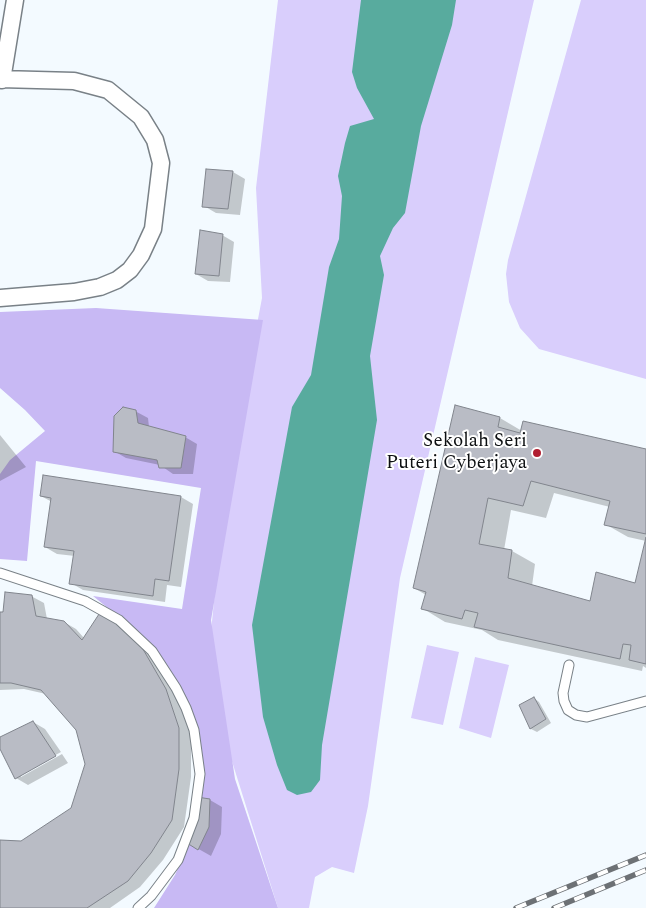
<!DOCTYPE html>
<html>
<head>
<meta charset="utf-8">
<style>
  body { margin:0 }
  canvas { display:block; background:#f3faff }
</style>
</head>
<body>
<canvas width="646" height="908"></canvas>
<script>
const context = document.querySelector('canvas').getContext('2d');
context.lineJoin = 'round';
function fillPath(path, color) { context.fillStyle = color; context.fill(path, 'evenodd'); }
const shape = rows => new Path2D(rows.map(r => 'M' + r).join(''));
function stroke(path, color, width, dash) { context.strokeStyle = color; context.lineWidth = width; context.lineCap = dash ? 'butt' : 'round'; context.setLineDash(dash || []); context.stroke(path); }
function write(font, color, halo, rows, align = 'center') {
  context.font = font + ' Spectral,serif'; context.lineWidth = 4; context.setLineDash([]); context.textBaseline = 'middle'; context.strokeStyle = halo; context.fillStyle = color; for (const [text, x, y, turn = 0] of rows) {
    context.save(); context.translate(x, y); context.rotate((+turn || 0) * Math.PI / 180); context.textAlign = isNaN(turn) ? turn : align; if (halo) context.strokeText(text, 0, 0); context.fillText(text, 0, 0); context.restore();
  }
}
fillPath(shape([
  [278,0,534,0,400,578,368,806,354,873,332,867,315,877,309,908,278,908,220,723,211,632,224,499,262,298,256,188],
  [581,0,646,0,646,379,539,349,520,328,509,302,506,274,508,260],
  [427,645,459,652,443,725,411,718],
  [475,657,509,665,491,738,459,728]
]), '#d9cefc');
fillPath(shape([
  [96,308,263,320,211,620,235,779,278,908,154,908,175,875,185,853,197,781,191,732,174,687,130,626,93,596,182,609,201,488,36,461,27,561,0,559,0,474,10,460,45,431,25,410,0,388,0,312]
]), '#c8b9f4');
fillPath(shape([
  [361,0,456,0,452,25,421,126,405,213,393,228,380,256,384,275,370,356,377,420,322,745,320,780,311,792,297,795,287,790,277,765,263,717,252,625,292,407,311,375,329,267,339,239,342,196,338,176,345,143,350,126,374,119,357,88,352,72]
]), '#58ab9e');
fillPath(shape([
  [233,172,245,179,240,215,216,213,204,206],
  [222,235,234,242,230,282,208,281,196,274],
  [135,411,148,418,149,427,185,437,197,444,193,474,173,474,160,465,126,458,114,451],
  [500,418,522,431,646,450,646,541,628,537,605,524,610,507,554,493,546,518,511,510,504,550,512,551,535,564,532,586,591,602,636,585,646,543,646,668,643,666,642,671,498,640,482,630,445,622,422,608,426,595,414,588],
  [0,435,26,467,0,481],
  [44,476,181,497,193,504,181,587,167,585,165,602,83,590,71,583,75,556,57,554,45,547,52,502,41,496],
  [31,596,44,603,47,619,64,622,76,629,84,638,113,619,152,652,177,697,191,736,191,777,184,827,163,860,140,887,110,908,0,908,0,840,21,842,72,809,86,764,77,729,46,694,24,689,0,690,0,613],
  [534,698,539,702,551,723,537,732,531,729,520,706],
  [33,722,45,729,61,752,21,774,21,777,62,754,68,763,28,785,16,778,0,747,0,738],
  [210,800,222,807,221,834,211,856,188,843]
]), '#0003');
const building = shape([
  [206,169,233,171,228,209,202,207,206,169],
  [200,230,223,234,219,276,195,274,200,230],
  [455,405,500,417,498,427,520,433,523,421,646,449,646,534,604,525,610,501,531,481,523,506,488,498,479,544,512,550,508,578,590,601,596,572,635,583,646,537,646,664,629,660,631,645,623,644,620,659,474,627,478,613,465,610,462,619,421,609,426,592,413,588,455,405],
  [123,407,136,410,138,423,186,436,181,468,159,468,157,460,113,452,114,416,123,407],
  [43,475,181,496,169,581,155,579,153,596,69,584,74,551,44,547,51,498,40,496,43,475],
  [5,592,32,595,36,616,64,621,82,640,101,611,140,644,166,689,179,728,179,769,172,820,151,853,128,881,87,908,0,908,0,840,21,841,71,808,85,764,76,730,41,690,11,683,0,683,0,612,3,612,5,592],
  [534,697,546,719,530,729,519,705,534,697],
  [33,721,56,756,15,779,0,749,0,737,33,721],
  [197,797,210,799,209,827,198,850,187,843,197,797]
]);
fillPath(building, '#b9bcc5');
stroke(building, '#81858d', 1);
const lane = shape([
  [0,573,85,601,119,620,152,651,176,688,186,708,194,730,200,774,194,818,178,860,151,896,138,908],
  [569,665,563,693,564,701,568,710,576,715,587,717,646,701]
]);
const street = shape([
  [0,79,74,81,108,90,141,117,155,140,161,163,153,229,141,255,130,270,117,280,100,287,74,292,0,298],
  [2,80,15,0]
]);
stroke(lane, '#798187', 11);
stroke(street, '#798187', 19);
stroke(lane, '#fff', 9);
stroke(street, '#fff', 16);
const rail = shape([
  [516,908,646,855],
  [554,908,646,870]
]);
stroke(rail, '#6d7175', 5.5);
stroke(rail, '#fff', 4, [11]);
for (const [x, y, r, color] of [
  [537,453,5,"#b11e31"]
]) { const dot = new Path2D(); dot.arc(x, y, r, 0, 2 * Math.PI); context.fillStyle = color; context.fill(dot); stroke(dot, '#fff', 2); }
write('19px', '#0d1012', '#fff', [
  ["Sekolah Seri",527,442],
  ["Puteri Cyberjaya",527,464]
], 'right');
</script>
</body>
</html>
